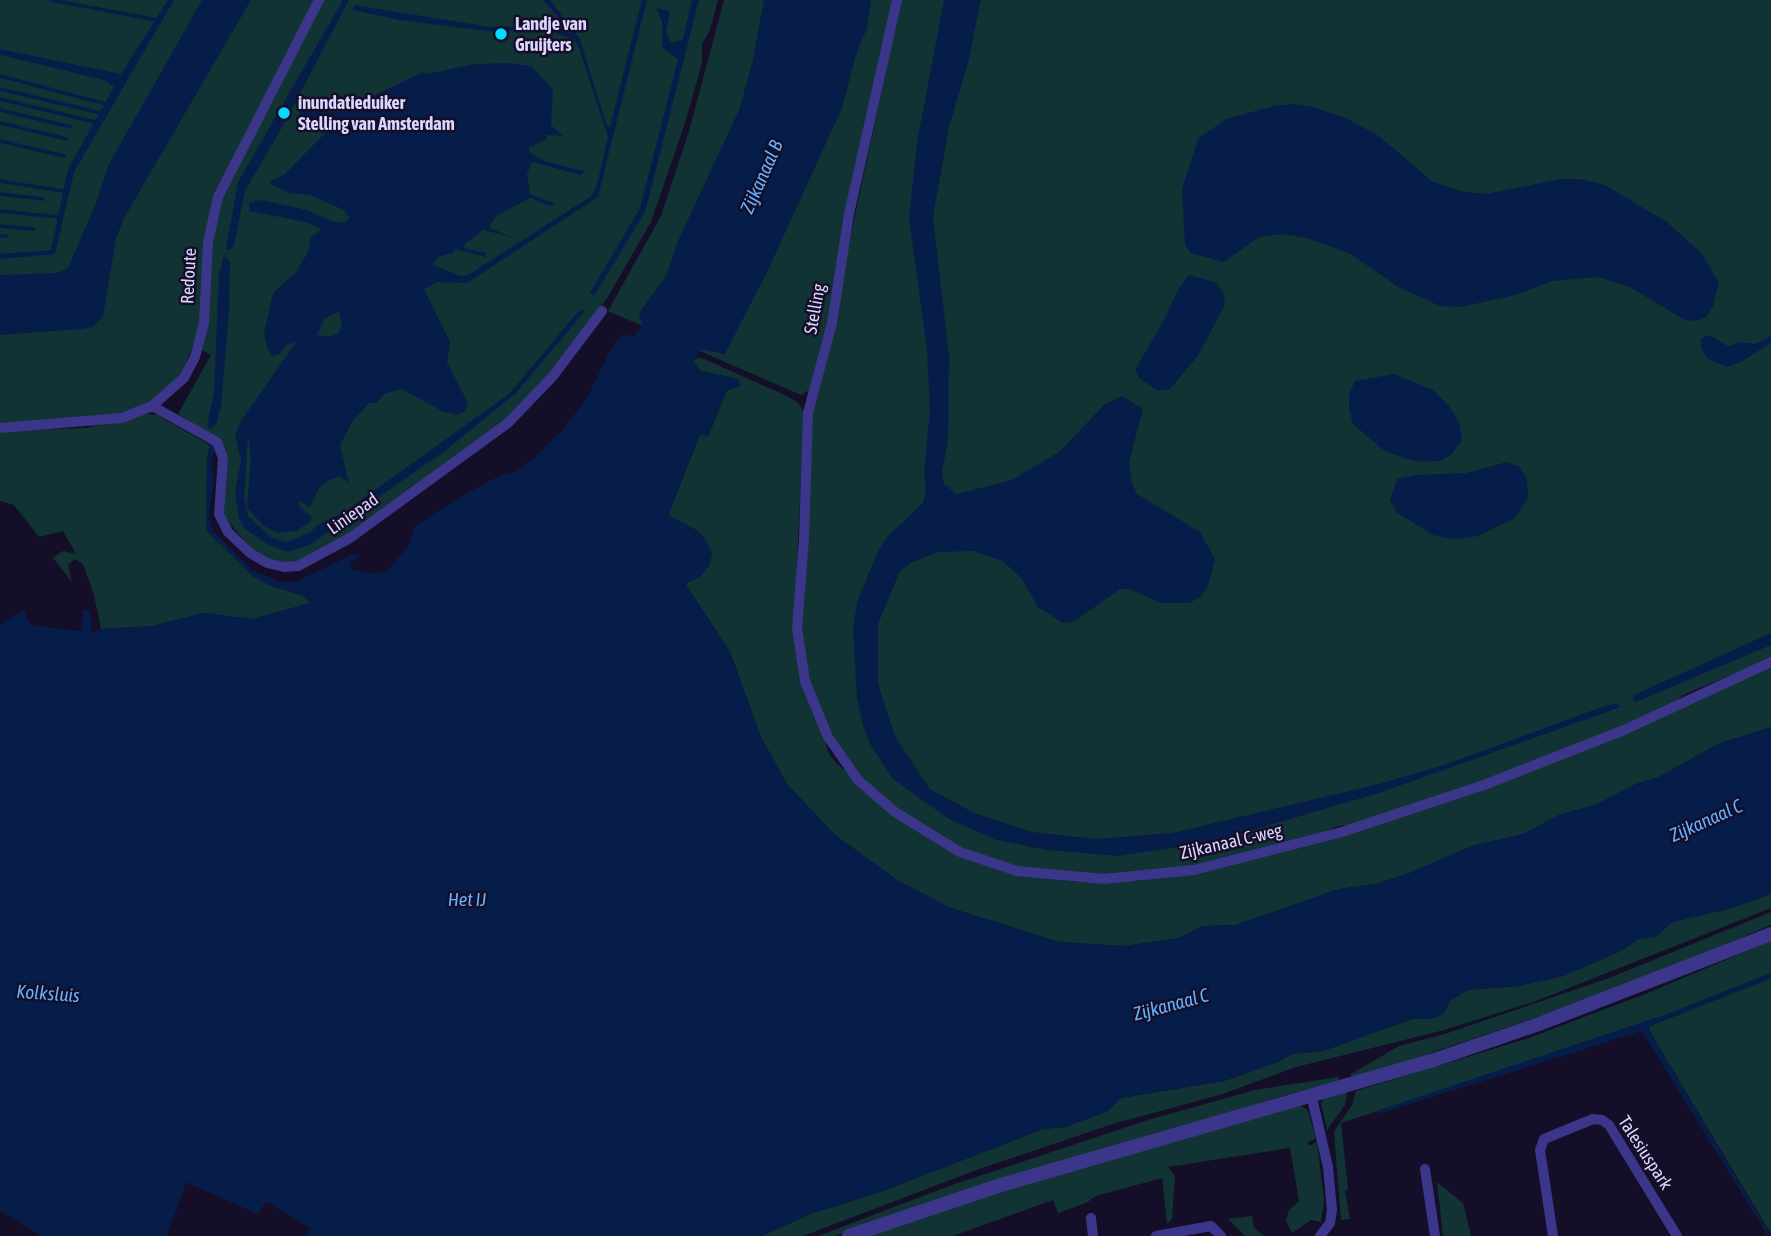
<!DOCTYPE html>
<html>
<head>
<meta charset="utf-8">
<style>
  body { margin:0 }
  canvas { display:block; background:#140e29 }
</style>
</head>
<body>
<canvas width="1771" height="1236"></canvas>
<script>
const context = document.querySelector('canvas').getContext('2d');
context.lineJoin = 'round';
function fillPath(path, color) { context.fillStyle = color; context.fill(path, 'evenodd'); }
const shape = rows => new Path2D(rows.map(r => 'M' + r).join(''));
function stroke(path, color, width, dash) { context.strokeStyle = color; context.lineWidth = width; context.lineCap = dash ? 'butt' : 'round'; context.setLineDash(dash || []); context.stroke(path); }
function write(font, color, halo, rows, align = 'center') {
  context.font = font + ' "Asap Condensed",sans-serif'; context.lineWidth = 5; context.setLineDash([]); context.textBaseline = 'middle'; context.strokeStyle = halo; context.fillStyle = color; for (const [text, x, y, turn = 0] of rows) {
    context.save(); context.translate(x, y); context.rotate((+turn || 0) * Math.PI / 180); context.textAlign = isNaN(turn) ? turn : align; if (halo) context.strokeText(text, 0, 0); context.fillText(text, 0, 0); context.restore();
  }
}
fillPath(shape([
  [0,0,316,0,213,198,205,235,200,326,182,374,154,401,120,416,0,426],
  [323,0,718,0,710,30,702,44,702,63,685,123,651,222,606,300,530,397,516,412,338,541,298,562,275,562,251,549,224,516,226,453,222,442,178,414,211,355,201,350,211,247,218,203],
  [724,0,894,0,832,305,811,389,801,395,608,311,661,216,689,131],
  [901,0,1771,0,1771,659,1687,693,1670,705,1514,771,1351,825,1338,826,1320,834,1206,864,1114,877,1027,869,989,860,948,842,874,792,842,755,809,684,801,641,810,427],
  [691,358,702,358,789,397,798,403,804,412,794,629,828,752,835,762,905,822,1020,874,1076,882,1139,881,1426,809,1771,666,1771,727,1718,744,1657,778,1638,783,1595,805,1559,815,1523,834,1472,846,1410,873,1375,884,1339,889,1236,925,1202,926,1179,938,1125,946,1059,942,951,908,900,882,835,835,787,784,761,737,730,652,685,583,668,516,700,434,708,436,727,390,741,386,738,379,700,371],
  [147,414,157,415,210,445,207,457,206,530,254,577,303,596,311,603,252,619,204,613,152,626,101,629,94,595,83,564,75,559,68,565,72,582,53,558,63,551,76,554,63,531,39,537,14,505,0,501,0,431,87,428],
  [1771,894,1771,908,1536,1001,1444,1030,1296,1067,1223,1094,1116,1123,979,1169,803,1236,762,1236,810,1214,883,1191,1043,1129,1065,1127,1108,1111,1121,1098,1224,1081,1278,1062,1292,1054,1323,1051,1412,1019,1430,1019,1443,1014,1450,1001,1467,990,1518,986,1563,976,1621,951,1639,938,1656,937,1672,922,1728,909],
  [1771,912,1771,925,1669,968,1593,998,1351,1080,1351,1074,1399,1046,1445,1034,1609,978],
  [1771,941,1771,973,1643,1024,1341,1123,1348,1189,1345,1191,1350,1219,1341,1220,1334,1132,1352,1105,1356,1091,1526,1039,1645,994],
  [1771,978,1771,1234,1649,1030,1650,1026],
  [1338,1077,1341,1082,1292,1093,834,1236,818,1236,949,1186,1148,1120,1255,1090],
  [1347,1092,1345,1105,1327,1130,1321,1103,1325,1098],
  [1300,1105,1308,1111,1316,1138,1308,1142,1309,1146,1317,1142,1324,1200,1321,1222,1311,1220,1292,1233,1286,1221,1289,1210,1299,1201,1290,1148,1168,1167,1175,1176,1172,1219,1167,1224,1162,1178,1096,1196,1086,1203,1058,1213,1053,1200,953,1236,861,1236,1079,1167],
  [1437,1182,1463,1203,1471,1236,1443,1236],
  [1252,1216,1254,1228,1264,1236,1245,1236,1228,1219]
]), '#133');
fillPath(shape([
  [168,0,174,0,74,172,55,254,0,259,0,254,51,250,68,169,114,87,104,80,0,55,0,49,121,74],
  [202,0,251,0,124,218,116,239,103,317,93,327,81,329,0,335,0,275,57,273,68,268,96,203,109,164],
  [343,0,349,0,284,124,245,191,234,245,230,250,226,249,238,182],
  [543,0,550,0,580,39,606,124,610,127,642,0,647,0,598,197,467,283,438,282,424,289,450,342,447,362,468,403,464,412,457,415,442,411,402,389,384,394,377,403,369,403,352,422,340,445,349,484,340,476,327,481,319,488,310,507,299,501,300,507,312,517,310,522,296,531,278,533,264,526,247,508,251,458,248,436,244,498,248,516,272,538,286,542,309,533,319,524,346,511,510,393,576,314,582,309,584,312,516,393,445,451,311,544,288,552,267,544,244,528,239,518,235,491,241,460,235,435,241,421,296,342,286,345,280,354,272,356,268,351,264,333,269,311,273,293,296,272,308,252,311,237,322,229,306,222,249,211,249,203,261,200,307,210,331,221,346,223,349,217,344,210,310,195,289,193,271,184,270,181,284,175,329,129,325,124,298,118,301,110,340,112,423,72,426,74,476,64,507,63,531,66,553,89,551,125,563,136,547,135,547,139,529,147,529,152,544,161,584,171,581,175,532,162,527,174,530,194,555,204,550,206,530,198,498,215,491,223,490,228,512,237,483,230,465,244,464,248,485,253,486,257,455,249,453,253,438,257,433,265,461,276,468,275,590,197,596,188,608,137,578,45,573,39,540,28,495,32,399,20,353,10,354,5,490,27,549,25,573,34],
  [339,312,342,323,339,333,329,337,317,335,325,318],
  [692,0,699,0,645,212,594,296,590,293,640,208,678,59,662,47,662,21,656,8,668,10,670,13,666,32,670,42,675,42,683,39],
  [764,0,871,0,867,29,858,48,842,108,769,268,725,354,701,349,696,360,691,358,700,371,738,379,741,386,727,390,708,437,700,434,668,515,695,529,704,537,712,552,710,565,700,577,685,584,730,652,761,737,787,784,835,835,900,882,951,908,1059,942,1125,946,1179,938,1202,926,1236,925,1339,889,1375,884,1410,873,1472,846,1523,834,1559,815,1595,805,1638,783,1657,778,1718,744,1771,727,1771,894,1728,909,1672,922,1656,937,1639,939,1621,951,1563,976,1518,986,1467,990,1450,1001,1443,1014,1430,1019,1412,1019,1323,1051,1292,1054,1278,1062,1224,1081,1121,1098,1108,1111,1065,1127,1043,1129,883,1191,810,1214,762,1236,306,1236,310,1228,266,1201,258,1214,186,1182,167,1236,42,1236,0,1211,0,624,24,610,30,625,77,631,82,630,83,610,90,610,91,631,96,632,101,629,152,626,204,613,252,619,311,603,303,596,268,585,250,574,206,530,207,457,210,448,207,441,216,446,211,462,214,478,209,518,214,532,253,571,281,582,295,582,354,554,359,557,349,563,351,569,370,574,387,571,408,547,415,526,464,495,501,475,517,471,533,459,558,435,586,400,612,347,623,334,634,337,642,325,639,313,667,274,678,241,739,110,752,64],
  [944,0,981,0,968,63,949,127,933,217,949,356,948,440,942,472,944,484,957,494,1012,480,1059,452,1104,405,1122,396,1143,409,1129,462,1132,483,1137,494,1200,532,1215,559,1208,586,1201,596,1190,603,1161,603,1129,589,1120,589,1075,621,1063,623,1038,607,1022,579,1003,561,973,551,938,552,911,563,900,571,878,624,878,683,895,737,930,789,974,813,1032,832,1096,839,1172,833,1379,784,1450,763,1599,708,1616,703,1621,707,1379,793,1215,841,1119,856,1048,850,996,840,949,819,893,779,870,744,863,725,857,698,853,629,857,602,877,553,887,537,923,503,926,489,924,472,930,410,927,350,909,218,917,143],
  [1293,104,1309,106,1346,118,1379,136,1433,182,1460,191,1486,194,1561,179,1580,179,1605,185,1667,222,1701,253,1719,282,1713,306,1706,317,1697,321,1685,320,1630,287,1598,277,1553,281,1515,295,1461,307,1440,306,1398,287,1351,254,1307,238,1283,234,1259,237,1224,262,1190,253,1185,244,1182,189,1198,139,1226,119,1274,106],
  [224,256,230,261,229,313,221,406,216,424,210,429,207,426,214,392,219,275],
  [1189,275,1215,282,1223,292,1225,305,1197,357,1170,389,1158,391,1139,378,1135,370,1164,320,1179,288],
  [1709,335,1728,346,1740,342,1755,344,1771,336,1771,343,1741,362,1726,367,1707,358,1701,348,1701,339],
  [1394,374,1433,390,1449,406,1459,422,1462,440,1452,454,1440,461,1422,462,1403,458,1382,449,1353,424,1349,409,1349,394,1355,381],
  [1507,462,1520,467,1527,480,1528,498,1515,518,1478,536,1455,539,1433,535,1396,512,1390,500,1397,479,1418,475,1466,473],
  [1771,633,1771,645,1636,702,1633,700,1634,695],
  [1771,973,1771,978,1662,1021,1650,1026,1649,1030,1771,1236,1768,1236,1642,1031,1378,1114,1377,1111,1682,1009]
]), '#071d49');
stroke(shape([
  [51,0,157,20],
  [0,76,106,104],
  [0,89,101,113],
  [0,99,95,122],
  [0,110,71,127],
  [0,123,67,139],
  [0,141,64,156],
  [0,181,63,191],
  [0,194,43,199],
  [0,211,58,217],
  [0,226,33,229],
  [0,236,6,236]
]), '#071d49', 3.5);
stroke(shape([
  [897,0,849,214,832,323,808,413,804,539,797,628,805,681,828,737,858,780,895,812,960,852,1017,871,1104,879,1194,870,1342,832,1484,785,1624,730,1771,662],
  [152,406,217,442,223,458,219,514,228,532,250,553,267,563,284,567,298,566,350,538,508,423,553,376,602,311],
  [0,428,122,418,152,406,184,378,195,357,204,323,208,242,218,197,319,0],
  [1312,1098,1328,1167,1332,1210,1330,1223,1320,1236],
  [1425,1169,1435,1236],
  [1091,1218,1093,1236],
  [1156,1236,1211,1226,1221,1236],
  [1553,1236,1540,1150,1544,1139,1593,1119,1602,1120,1609,1125,1677,1236]
]), '#3c368a', 10);
stroke(shape([
  [849,1236,1001,1185,1434,1060,1539,1024,1771,934]
]), '#3c368a', 14);
for (const [x, y, r, color] of [
  [501,34,7,"#02ddff"],
  [284,113,7,"#02ddff"]
]) { const dot = new Path2D(); dot.arc(x, y, r, 0, 2 * Math.PI); context.fillStyle = color; context.fill(dot); stroke(dot, '#140e29', 2.5); }
write('bold 18px', '#dcd6ff', '#140e29', [
  ["Landje van",515,24],
  ["Gruijters",515,45],
  ["inundatieduiker",298,103],
  ["Stelling van Amsterdam",298,124]
], 'left');
write('18px', '#dcd6ff', '#140e29', [
  ["Redoute",189,276,-87],
  ["Stelling",815,309,-80],
  ["Liniepad",353,514,-35],
  ["Zijkanaal C-weg",1231,842,-13],
  ["Talesiuspark",1645,1153,57]
]);
write('italic 19px', '#64b2ff', '#140e29', [
  ["Zijkanaal B",762,177,-66],
  ["Zijkanaal C",1706,821,-24],
  ["Het IJ",467,900],
  ["Kolksluis",48,994,4],
  ["Zijkanaal C",1171,1005,-15]
]);
</script>
</body>
</html>
